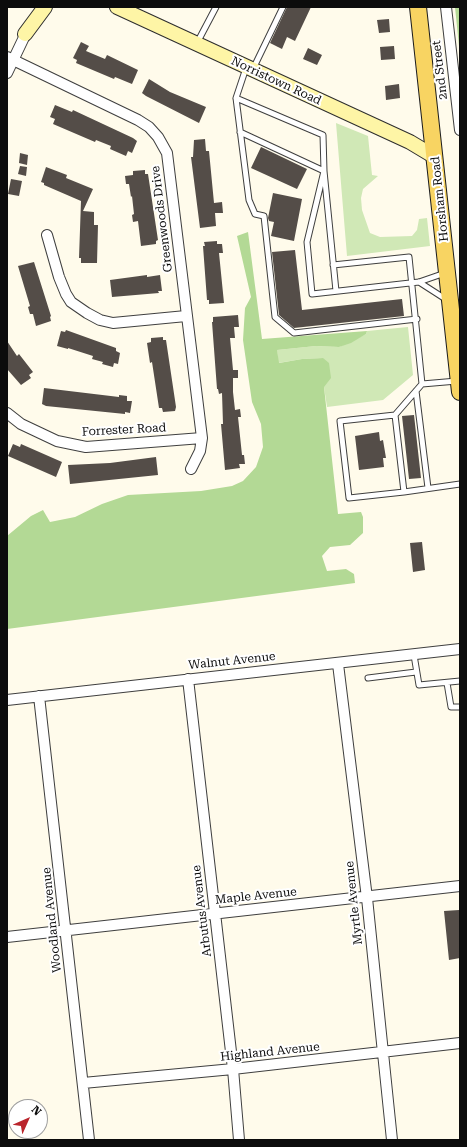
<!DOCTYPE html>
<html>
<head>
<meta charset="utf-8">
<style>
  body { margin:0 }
  #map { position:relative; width:467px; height:1147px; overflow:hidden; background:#fffbeb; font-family:"Roboto Serif",serif }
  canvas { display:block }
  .frame { position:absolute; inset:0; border:8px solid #0c0c0c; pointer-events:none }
  .north { position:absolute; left:8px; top:1099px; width:40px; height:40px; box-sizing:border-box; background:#fff; border:1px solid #9e9e9e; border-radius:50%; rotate:45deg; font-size:11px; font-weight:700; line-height:16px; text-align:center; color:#0c0c0c }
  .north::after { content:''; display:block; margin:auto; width:14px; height:18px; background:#ba252c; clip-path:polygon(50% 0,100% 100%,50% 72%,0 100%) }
</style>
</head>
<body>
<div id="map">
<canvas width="467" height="1147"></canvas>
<div class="frame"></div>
<div class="north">N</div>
</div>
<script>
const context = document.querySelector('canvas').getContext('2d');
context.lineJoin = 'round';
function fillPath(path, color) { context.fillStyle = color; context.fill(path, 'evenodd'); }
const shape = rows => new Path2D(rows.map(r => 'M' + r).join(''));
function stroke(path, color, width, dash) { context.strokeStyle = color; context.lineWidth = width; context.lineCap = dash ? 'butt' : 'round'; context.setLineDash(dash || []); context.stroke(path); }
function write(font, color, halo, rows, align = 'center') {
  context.font = font + ' "Roboto Serif",serif'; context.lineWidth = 4; context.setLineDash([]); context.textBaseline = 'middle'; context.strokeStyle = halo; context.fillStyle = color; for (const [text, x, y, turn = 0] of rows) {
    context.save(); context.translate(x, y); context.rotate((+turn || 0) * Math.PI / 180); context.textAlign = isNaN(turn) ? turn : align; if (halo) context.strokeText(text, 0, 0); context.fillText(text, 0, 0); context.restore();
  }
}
fillPath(shape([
  [336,123,368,136,372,175,378,176,363,189,361,198,362,210,370,233,380,237,412,236,417,230,419,219,427,218,430,246,347,256],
  [408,327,413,375,383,400,327,407,324,387,323,358,302,359,278,363,277,350,316,346,339,347,366,334,367,331]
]), '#d0e8b6');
fillPath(shape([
  [455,7,460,7,460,56],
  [248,232,262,339,367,331,366,334,351,343,339,347,316,346,277,350,279,363,302,359,323,358,329,363,331,378,324,387,338,514,361,512,363,517,363,533,350,545,330,547,322,556,327,571,346,569,354,574,355,583,7,629,7,536,31,516,43,510,50,522,75,517,102,504,128,495,201,491,232,486,243,481,256,467,263,447,261,424,252,402,243,340,245,308,251,297,237,236]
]), '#b3d995');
fillPath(shape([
  [287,7,311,7,295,41,287,37,282,49,270,43],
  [389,19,390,32,379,33,377,20],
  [81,42,89,46,86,51,105,59,107,55,138,70,132,84,115,77,114,79,76,63,77,60,73,58],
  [394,46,395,59,381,60,380,47],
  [308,48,322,55,317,65,303,59],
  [149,79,170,92,206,107,199,123,146,96,142,93],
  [399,84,400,98,386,100,385,86],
  [55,105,72,112,73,110,133,138,137,141,132,153,128,151,126,156,110,149,111,146,96,140,95,142,53,124,55,119,50,117],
  [205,139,206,151,209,151,214,203,222,202,223,213,215,213,216,226,200,228,191,157,193,157,194,140],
  [261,147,307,169,297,189,251,168],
  [20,153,28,155,27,165,19,163],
  [20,166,27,167,26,176,18,174],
  [46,167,67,175,66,178,93,189,83,211,94,212,94,225,98,225,97,263,81,263,81,258,79,258,81,201,44,185,44,183,41,182],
  [145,170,145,174,148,174,158,240,156,241,156,244,141,246,138,221,133,222,132,215,134,214,132,196,131,197,129,184,126,184,125,176,133,175,133,171],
  [11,179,22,181,19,196,8,194],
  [273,193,302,199,294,241,271,236,274,222,269,221,268,218],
  [217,241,217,244,222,244,223,253,219,253,224,303,209,304,209,300,207,300,203,246,205,246,204,242],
  [295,250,302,310,402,299,404,316,294,328,279,315,272,252],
  [34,262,51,316,50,317,51,321,36,326,33,314,30,314,28,307,30,306,18,266],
  [147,275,147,277,160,275,162,291,158,291,159,293,112,297,110,280],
  [238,315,239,327,234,327,235,338,230,338,233,370,238,370,238,378,233,378,233,392,235,410,240,409,241,417,238,417,242,455,244,455,245,464,239,464,240,468,225,470,221,424,223,424,222,393,219,394,218,389,217,389,212,322,213,322,213,317],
  [66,330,116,348,116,351,120,353,118,364,114,363,113,367,102,364,103,362,92,359,93,356,68,348,68,349,57,346,61,331,65,332],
  [163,337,163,340,166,340,176,407,175,411,163,412,162,408,159,408,152,362,150,363,147,343,151,342,151,338],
  [7,341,17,356,19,354,33,372,29,375,31,378,21,385,7,369],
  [44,388,119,397,119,395,127,396,127,401,132,401,130,413,125,412,125,414,46,406,42,404],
  [414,415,421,478,409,479,402,416],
  [379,432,380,441,383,440,386,458,383,458,384,467,359,470,355,436],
  [13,444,20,447,21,444,62,462,56,477,8,456],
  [156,457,158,475,70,484,68,465,110,463],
  [422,542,425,570,413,572,410,543],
  [459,910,460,958,449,960,444,911]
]), '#544d48');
const lane = shape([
  [197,43,216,7],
  [246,68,236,98,249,200,255,214,264,216,275,317,294,333,417,319],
  [253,69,283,7],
  [236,98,323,135,324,171,336,291],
  [240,132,324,171,307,242,312,294,419,282,445,273],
  [333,265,409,257,422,384,395,415,404,492,460,484],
  [419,282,447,300],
  [422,384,457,381],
  [416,391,428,488],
  [395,415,340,421,349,498,404,492],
  [414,655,419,685,460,681],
  [368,678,416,672],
  [447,683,451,707,460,707]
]);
const street = shape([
  [446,7,460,130],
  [7,57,138,120,149,127,158,137,167,153,202,438,200,451,191,469],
  [7,73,28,29],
  [47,235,59,277,66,294,71,302,87,313,100,320,113,323,186,316],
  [7,413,21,424,57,441,86,447,202,438],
  [338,664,367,898,392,1140],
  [188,679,233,1069,239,1140],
  [39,696,89,1140],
  [7,700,460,649],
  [7,937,460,886],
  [83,1083,233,1069,460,1043]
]);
const secondary = shape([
  [117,7,410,142,435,157],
  [25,34,45,7]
]);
const primary = shape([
  [418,7,460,392]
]);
stroke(lane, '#3f3f3f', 7);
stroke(street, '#3f3f3f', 12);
stroke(secondary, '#2e2e2e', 16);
stroke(primary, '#1d1d1d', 18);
stroke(lane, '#fff', 5);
stroke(street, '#fff', 10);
stroke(secondary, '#fef5a6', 14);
stroke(primary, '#f8d462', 16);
write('12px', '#0c0c0c', '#fff', [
  ["2nd Street",440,70,-97],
  ["Norristown Road",276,81,25],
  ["Horsham Road",440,199,-96],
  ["Greenwoods Drive",162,219,-97],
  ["Forrester Road",124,430,-3],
  ["Walnut Avenue",232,661,-6],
  ["Maple Avenue",256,896,-6],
  ["Myrtle Avenue",354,903,-96],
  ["Arbutus Avenue",202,911,-97],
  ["Woodland Avenue",52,920,-96],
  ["Highland Avenue",270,1052,-6]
]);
</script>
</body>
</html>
